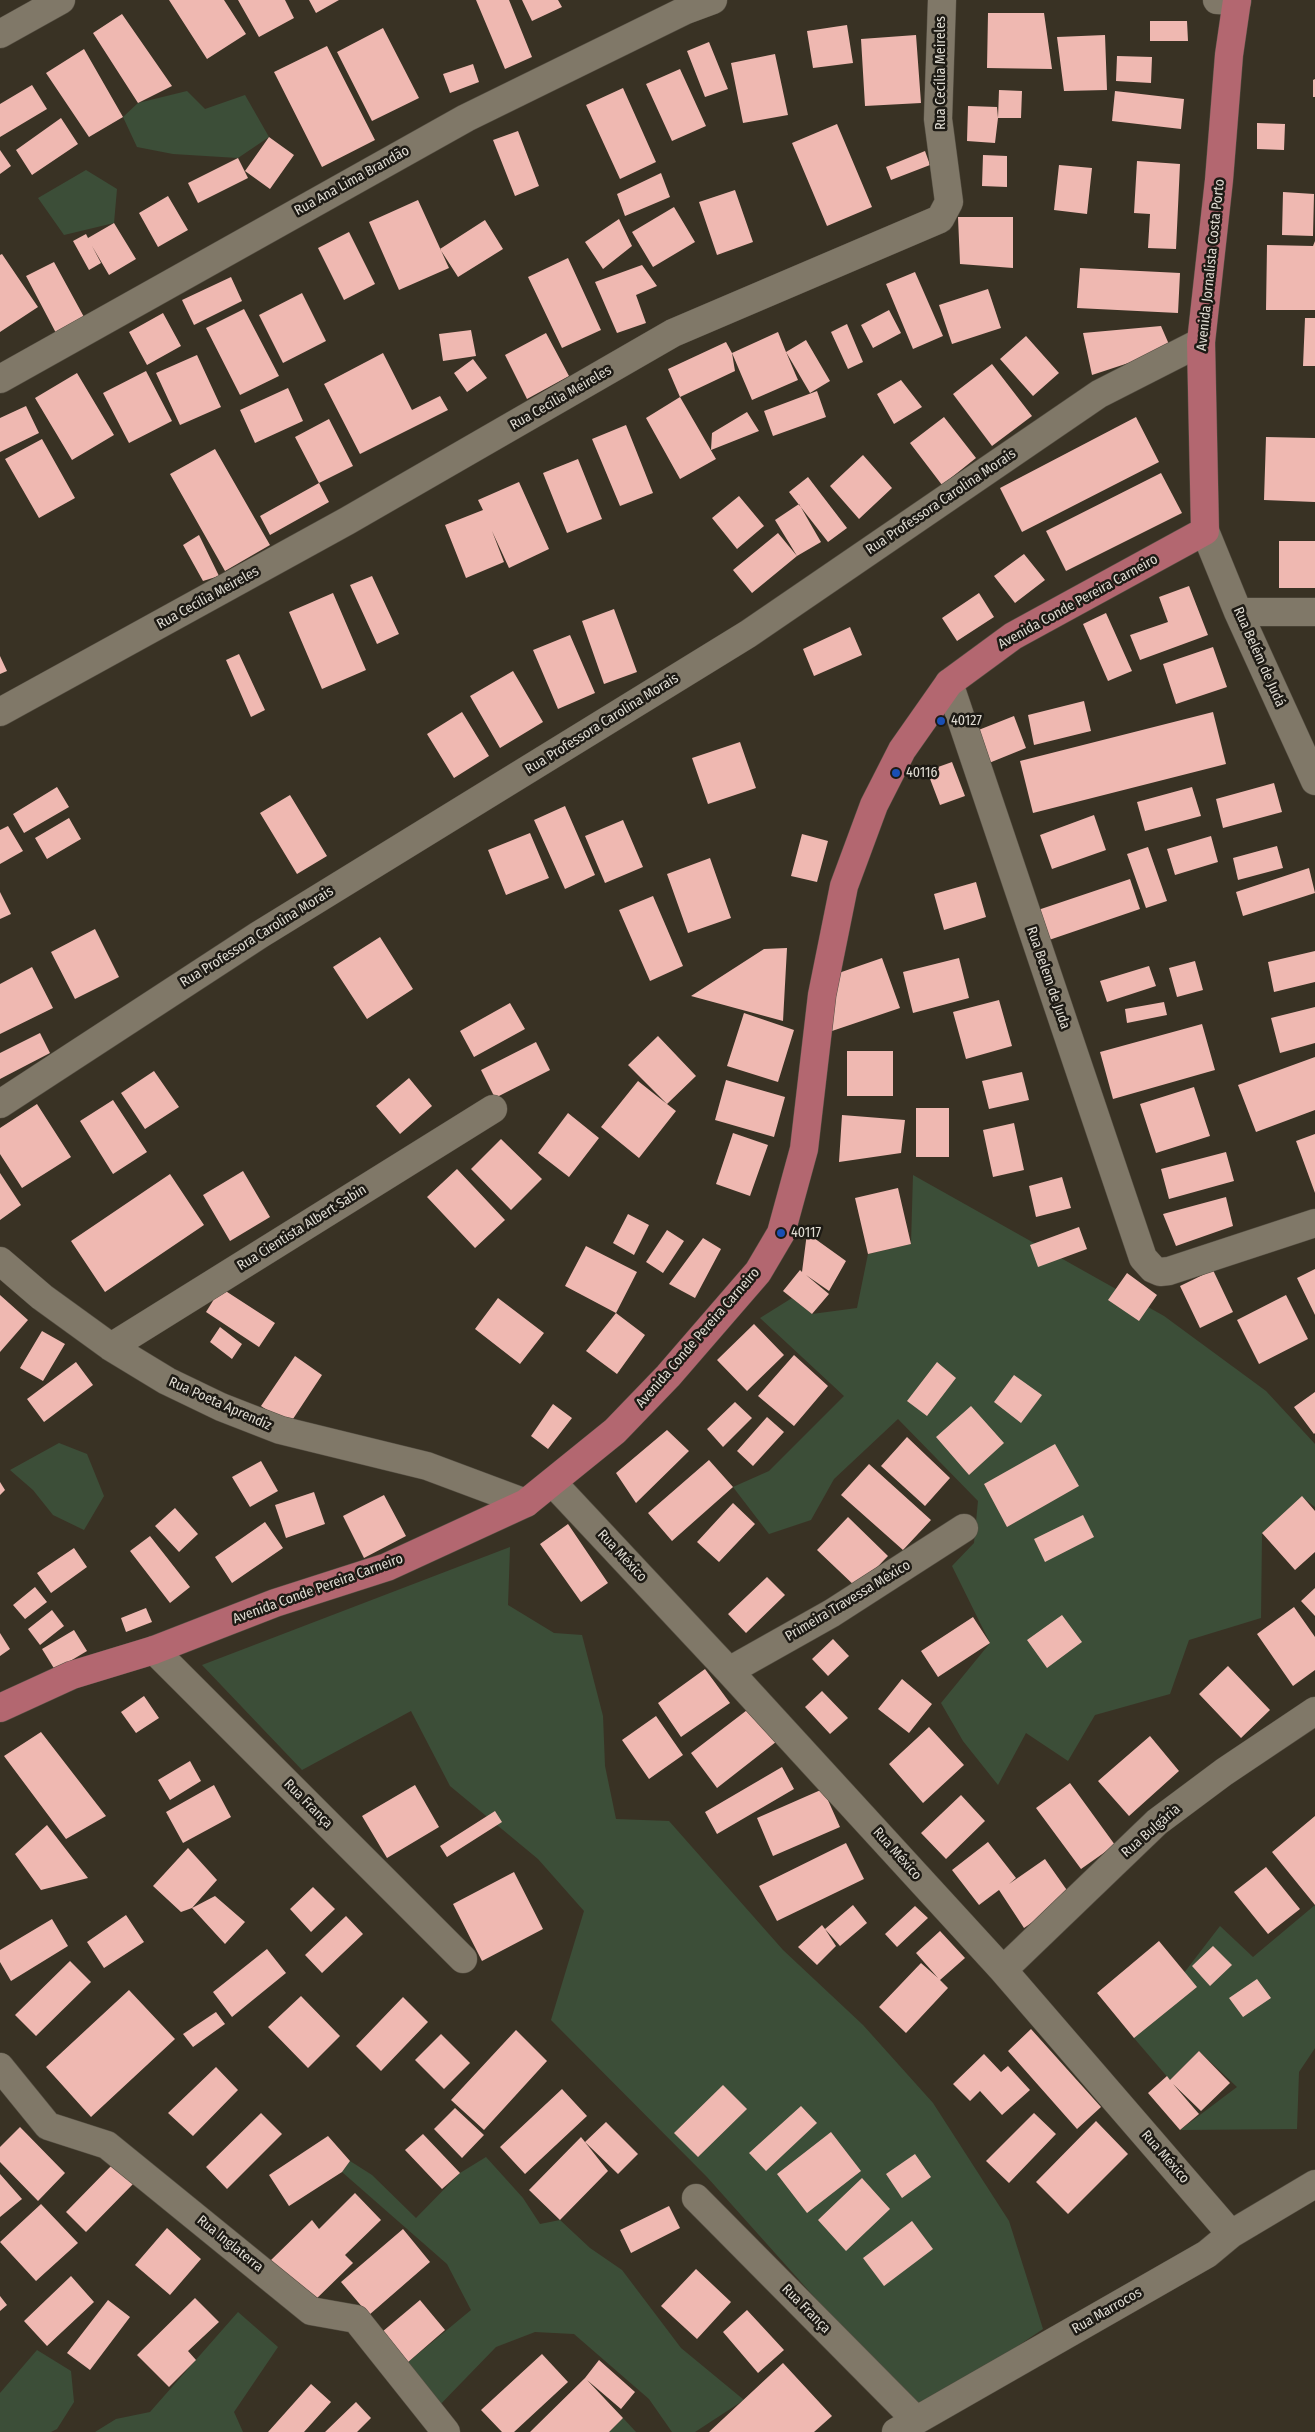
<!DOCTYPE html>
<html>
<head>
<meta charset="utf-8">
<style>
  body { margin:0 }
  canvas { display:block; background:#393224 }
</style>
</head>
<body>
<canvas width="1315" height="2432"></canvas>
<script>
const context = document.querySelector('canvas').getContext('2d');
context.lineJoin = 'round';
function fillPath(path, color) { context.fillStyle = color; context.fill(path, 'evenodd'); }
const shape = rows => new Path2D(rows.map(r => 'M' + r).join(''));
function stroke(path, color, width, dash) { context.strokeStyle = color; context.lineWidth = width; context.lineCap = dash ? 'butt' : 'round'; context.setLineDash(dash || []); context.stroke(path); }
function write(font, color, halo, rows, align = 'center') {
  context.font = font + ' "Fira Sans Condensed",sans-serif'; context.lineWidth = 5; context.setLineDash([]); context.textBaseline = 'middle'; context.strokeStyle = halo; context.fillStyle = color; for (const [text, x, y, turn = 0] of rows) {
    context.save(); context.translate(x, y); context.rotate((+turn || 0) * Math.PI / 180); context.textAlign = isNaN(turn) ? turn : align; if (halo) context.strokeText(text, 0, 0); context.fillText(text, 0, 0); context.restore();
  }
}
fillPath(shape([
  [187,91,205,109,245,95,269,137,238,158,173,154,137,147,123,117,138,103],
  [86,170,117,189,114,223,64,235,38,198],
  [913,1175,1164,1316,1266,1391,1315,1444,1315,1507,1302,1497,1262,1534,1261,1618,1189,1640,1170,1694,1095,1715,1068,1761,1026,1733,998,1785,963,1741,941,1703,990,1643,952,1566,974,1543,978,1501,898,1419,834,1479,811,1520,769,1534,733,1487,769,1471,844,1396,760,1318,792,1298,812,1314,857,1308,868,1254,911,1244],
  [59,1443,87,1454,104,1496,84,1530,53,1515,33,1490,10,1470],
  [510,1547,508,1605,554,1633,582,1635,603,1716,605,1766,616,1819,669,1821,783,1950,863,2025,933,2103,1009,2221,1043,2329,914,2416,834,2319,707,2177,551,2020,584,1911,538,1859,450,1786,411,1711,302,1770,202,1665],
  [1315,1905,1315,2048,1299,2072,1297,2129,1180,2130,1237,2087,1199,2051,1170,2080,1134,2038,1220,1926,1253,1957],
  [486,2157,523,2198,540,2224,560,2220,590,2248,622,2270,681,2348,744,2400,695,2432,672,2432,649,2399,574,2334,535,2332,496,2347,432,2413,407,2363,471,2310,447,2264,342,2172,350,2161,372,2175,416,2218,460,2173],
  [238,2312,278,2347,234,2412,243,2432,95,2432,116,2419,150,2412],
  [37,2350,71,2371,74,2402,57,2429,51,2432,0,2432,0,2393],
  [623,2418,636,2432,609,2432]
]), '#3c4e38');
fillPath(shape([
  [169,0,224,0,246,34,207,59],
  [238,0,285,0,294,18,259,37],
  [309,0,339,0,316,13],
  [476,0,509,0,532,57,505,69],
  [522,0,558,0,562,7,532,21],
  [988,13,1044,13,1052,69,987,68],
  [122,14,172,86,138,103,93,33],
  [1150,21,1187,21,1188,41,1150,41],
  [847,25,853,63,813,68,807,31],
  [383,28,419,98,372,121,337,52],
  [916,35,921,103,865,106,861,39],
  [1105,35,1107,90,1064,91,1057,37],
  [709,42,728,89,705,97,687,51],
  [327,46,375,140,322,167,274,72],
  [84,49,123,117,89,137,46,73],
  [775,54,788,115,743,123,731,63],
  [1117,56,1152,57,1151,83,1116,81],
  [473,64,479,82,450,93,443,74],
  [680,69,706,126,672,141,646,84],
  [1315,79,1315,97,1313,97,1313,80],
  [32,85,47,109,0,137,0,104],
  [623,88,656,162,620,179,586,105],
  [999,90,1022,91,1021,118,998,118,995,143,967,141,968,106,997,107,998,118],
  [1115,91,1184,99,1181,129,1112,121],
  [61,118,78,144,32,175,16,150],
  [1257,123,1285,124,1284,150,1257,149],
  [837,124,872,207,827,226,792,143],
  [518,131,539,186,515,196,493,140],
  [269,137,294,155,270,189,245,171],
  [0,150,11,166,0,174],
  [925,151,930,165,891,180,886,167],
  [983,155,1007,156,1007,187,982,186],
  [238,158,248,178,198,203,188,183],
  [1137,161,1180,164,1176,249,1148,248,1150,214,1134,213],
  [1059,165,1092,168,1087,214,1054,210],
  [661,173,670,197,625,216,617,194],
  [735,190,753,242,717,255,699,202],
  [1283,192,1314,194,1313,236,1282,235],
  [168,196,188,230,158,247,139,213],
  [418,200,449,268,399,290,369,222],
  [674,207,695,242,653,267,632,232],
  [958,217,1013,217,1013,268,960,264],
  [619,219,632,246,603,269,585,242],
  [485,220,503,249,458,277,440,249],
  [114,223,136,259,109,275,92,246,101,263,89,270,73,241,86,234,88,238],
  [349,232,375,284,344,300,318,248],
  [1315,241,1315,310,1266,310,1267,245,1313,246],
  [2,254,38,307,0,332,0,255],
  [568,258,601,330,562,348,528,277],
  [54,262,84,317,56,333,26,276],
  [642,265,657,286,636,295,646,323,617,333,595,282],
  [1080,268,1180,273,1178,313,1077,308],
  [915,272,943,336,913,349,886,284],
  [231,277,242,301,194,325,182,300],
  [988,289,1001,328,952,344,939,305],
  [302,293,326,341,283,363,259,315],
  [244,309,279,376,240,395,206,328],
  [889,310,901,333,873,348,861,325],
  [163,313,181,346,147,365,129,332],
  [1305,318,1315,318,1315,366,1303,366],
  [847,324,863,362,848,369,831,332],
  [1161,326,1171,349,1092,375,1083,333],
  [471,330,476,356,443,361,439,334],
  [778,332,786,352,806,340,830,381,810,393,786,352,798,380,752,400,732,353],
  [546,333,569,376,527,399,505,355],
  [1026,336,1059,373,1033,396,1000,359],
  [726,342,732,353,735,371,680,397,668,369],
  [383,353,412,410,440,396,448,410,360,454,324,384],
  [197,355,221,407,180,425,156,373],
  [473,359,487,378,467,392,454,373],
  [992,364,1032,416,992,446,953,394],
  [146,371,172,421,129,443,103,393],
  [77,373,114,435,72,460,35,398],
  [901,380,922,407,894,424,877,394],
  [288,388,303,421,255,443,240,410],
  [817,391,826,417,773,436,764,411],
  [680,397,716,459,680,479,646,418],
  [26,406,39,433,0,452,0,418],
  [747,412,759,431,711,450,712,433],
  [944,417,976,458,942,485,910,443],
  [1136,417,1159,462,1022,532,1000,488],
  [329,419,353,466,319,483,329,502,270,535,260,516,319,483,295,437],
  [626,425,653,493,620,506,592,439],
  [1266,437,1315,438,1315,502,1264,500],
  [42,439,75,498,39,518,5,459],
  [215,449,270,545,225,571,170,474],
  [863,455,892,488,859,519,830,486],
  [578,459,602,519,567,533,543,473],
  [1161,473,1182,513,1066,571,1046,531],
  [808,477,847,528,828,542,789,492],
  [519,482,549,549,509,568,492,531,504,562,466,578,445,525,483,510,478,500],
  [739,496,764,526,737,549,712,518],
  [799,504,821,542,797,556,775,520],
  [778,533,797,556,752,593,733,570],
  [199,535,219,576,203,581,183,545],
  [1279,541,1315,541,1315,588,1279,588],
  [1024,554,1045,580,1015,603,994,576],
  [372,576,399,634,377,644,350,585],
  [1189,586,1208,635,1140,660,1130,635,1168,622,1159,597],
  [333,593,366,670,322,689,289,612],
  [979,593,994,617,957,641,942,618],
  [614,609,637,672,604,684,582,621],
  [1106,613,1132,671,1108,681,1083,624],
  [850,627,862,655,814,676,803,649],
  [570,635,595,693,558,709,533,650],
  [1213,647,1227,687,1176,704,1163,664],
  [239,654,265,710,251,717,226,660],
  [0,656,7,671,0,674],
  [513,671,543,722,500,748,470,696],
  [1084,701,1091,731,1034,745,1028,715],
  [462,712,489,756,454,778,427,734],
  [1213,712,1226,764,1033,813,1020,761],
  [1014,716,1026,748,989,763,976,731],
  [740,742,756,788,708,804,692,758],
  [952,762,965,796,940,805,927,771],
  [1274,783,1282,812,1223,828,1216,799],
  [57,787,69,807,24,833,13,814],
  [1192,787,1201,816,1145,831,1137,802],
  [290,795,327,856,297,874,260,813],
  [565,806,595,875,565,889,534,820],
  [1094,815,1106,850,1052,869,1040,835],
  [69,818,81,839,47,859,35,838],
  [623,820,643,867,605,883,585,836],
  [8,826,23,851,0,864,0,830],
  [530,833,549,878,506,895,488,850],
  [802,834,828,841,817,882,791,876],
  [1211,836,1218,862,1175,875,1167,849],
  [1277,846,1283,868,1238,880,1233,858],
  [1148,847,1167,901,1146,908,1127,854],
  [710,858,731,918,688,933,667,874],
  [1309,868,1315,893,1243,916,1236,892],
  [1130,879,1140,909,1049,940,1038,910],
  [976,882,986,917,944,930,934,894],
  [0,892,11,914,0,919],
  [653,896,683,966,650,981,619,910],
  [95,929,119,977,75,999,51,952],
  [380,937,413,989,367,1019,333,967],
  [787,948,783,1021,691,996,764,949],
  [1315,951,1315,982,1274,992,1268,962],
  [882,958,900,1008,832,1031,830,976],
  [959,958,969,998,913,1013,903,972],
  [1195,961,1203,990,1177,997,1169,968],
  [1149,966,1156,986,1107,1002,1100,981],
  [32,967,53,1008,0,1034,0,984],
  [999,1000,1012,1046,966,1059,953,1012],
  [1164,1002,1167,1015,1127,1023,1125,1009],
  [510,1003,525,1029,474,1057,460,1031],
  [1315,1007,1315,1043,1280,1053,1271,1018],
  [744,1013,794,1030,778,1082,727,1066],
  [1202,1024,1215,1070,1113,1099,1100,1052],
  [40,1033,50,1053,0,1079,0,1053],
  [658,1036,696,1076,667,1104,676,1111,639,1158,601,1127,638,1081,667,1104,628,1065],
  [536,1042,550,1070,495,1098,481,1070],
  [847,1051,893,1051,893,1096,847,1096],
  [1315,1057,1315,1110,1256,1132,1238,1085],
  [154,1071,179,1107,145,1129,121,1093],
  [1022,1072,1029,1100,989,1109,982,1081],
  [409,1078,432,1106,400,1134,376,1106],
  [726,1080,785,1097,774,1137,715,1120],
  [1194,1087,1210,1136,1156,1153,1140,1104],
  [113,1100,147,1152,113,1174,80,1121],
  [37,1104,71,1157,22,1188,0,1154,0,1128],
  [916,1108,949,1108,949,1157,916,1157],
  [568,1113,599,1138,569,1177,538,1153],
  [842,1115,905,1120,901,1153,839,1162],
  [1014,1123,1024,1170,993,1177,983,1130],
  [733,1133,768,1145,750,1196,716,1184],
  [1315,1134,1315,1193,1296,1141],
  [501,1139,542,1179,511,1210,471,1169],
  [1226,1152,1234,1181,1169,1199,1161,1169],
  [457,1169,505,1220,475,1248,427,1197],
  [243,1171,270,1217,230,1241,203,1195],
  [0,1173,21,1205,0,1220],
  [170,1174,204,1225,105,1292,71,1241],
  [1062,1177,1071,1208,1036,1217,1029,1186],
  [898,1188,911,1244,868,1254,855,1198],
  [1226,1197,1233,1226,1176,1246,1163,1214],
  [628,1214,649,1225,634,1255,613,1243],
  [1079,1227,1087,1249,1038,1267,1030,1245],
  [667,1230,684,1241,663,1273,646,1262],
  [807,1233,846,1261,829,1291,806,1275,829,1294,812,1314,783,1291,800,1270,802,1272],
  [703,1238,721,1249,695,1298,669,1284],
  [586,1246,637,1272,616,1313,645,1335,617,1374,586,1351,616,1313,565,1286],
  [1315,1269,1315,1315,1297,1278],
  [1213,1270,1233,1312,1200,1328,1180,1286],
  [1127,1273,1157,1295,1139,1321,1108,1300],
  [221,1288,275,1323,259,1347,206,1312],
  [0,1295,28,1320,0,1352],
  [1286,1295,1308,1339,1259,1364,1237,1320],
  [498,1298,544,1333,520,1364,475,1329],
  [754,1324,784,1355,747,1391,717,1360],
  [220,1327,242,1344,232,1359,210,1342],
  [42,1331,65,1344,43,1381,20,1368],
  [794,1355,828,1386,794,1426,758,1396],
  [295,1356,322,1375,289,1425,261,1406],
  [76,1362,93,1385,44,1422,27,1399],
  [937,1362,956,1378,927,1416,907,1401],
  [1014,1375,1042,1395,1021,1423,994,1402],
  [1315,1392,1315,1433,1314,1434,1294,1407],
  [735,1402,752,1418,723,1447,707,1429],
  [553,1404,572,1418,548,1449,531,1436],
  [971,1406,1004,1443,969,1475,936,1437],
  [767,1417,784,1432,753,1466,737,1451],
  [667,1430,689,1451,636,1503,616,1473],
  [907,1437,950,1478,925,1506,881,1466],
  [1055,1444,1079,1486,1007,1527,984,1484],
  [709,1460,733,1487,672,1541,648,1513],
  [261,1461,278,1491,250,1507,232,1477],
  [869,1464,931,1520,903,1550,841,1495],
  [0,1482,5,1490,0,1495],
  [314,1492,325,1524,286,1538,275,1505],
  [384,1495,406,1536,364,1558,343,1516],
  [1302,1496,1315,1511,1315,1552,1295,1570,1262,1533],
  [733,1503,755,1524,719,1562,697,1542],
  [175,1508,198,1534,179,1552,155,1526],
  [1083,1515,1094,1537,1045,1562,1034,1539],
  [848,1517,888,1556,857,1588,817,1550],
  [265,1522,283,1548,232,1583,215,1557],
  [568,1524,608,1583,581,1602,540,1544],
  [150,1536,190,1587,170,1603,130,1551],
  [74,1548,87,1567,51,1593,37,1573],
  [767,1577,785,1595,746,1633,728,1614],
  [35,1587,47,1602,25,1619,13,1605],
  [1315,1588,1315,1616,1301,1601],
  [1294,1607,1315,1637,1315,1670,1293,1686,1257,1634],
  [146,1608,152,1622,126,1632,121,1618],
  [52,1610,64,1626,40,1645,28,1629],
  [1062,1615,1082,1642,1047,1668,1027,1640],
  [973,1617,990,1643,938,1677,921,1651],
  [74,1630,87,1651,55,1670,42,1649],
  [0,1633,10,1649,0,1656],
  [833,1639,849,1656,828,1676,812,1659],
  [1228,1666,1270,1710,1241,1738,1199,1694],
  [705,1669,730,1703,681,1737,658,1703],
  [902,1679,932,1704,909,1733,878,1709],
  [822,1691,848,1718,830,1734,805,1707],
  [144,1696,159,1718,136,1733,121,1712],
  [755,1704,781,1738,717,1788,691,1753],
  [656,1716,683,1755,649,1779,622,1740],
  [929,1727,964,1765,923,1803,889,1764],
  [41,1732,106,1816,66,1839,4,1756],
  [1150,1736,1179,1771,1129,1816,1098,1781],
  [190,1761,201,1781,170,1800,158,1780],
  [782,1767,794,1789,717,1834,705,1812],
  [1070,1783,1115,1845,1081,1869,1036,1808],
  [214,1785,231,1817,183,1843,166,1812],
  [415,1785,439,1827,387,1858,362,1816],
  [823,1789,840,1827,773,1856,757,1818],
  [961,1795,985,1821,946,1859,921,1833],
  [495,1811,502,1822,447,1857,440,1846],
  [1315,1816,1315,1905,1272,1852],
  [47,1825,88,1878,41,1890,15,1854],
  [988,1842,1016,1878,1009,1884,1045,1859,1071,1896,1024,1928,999,1890,979,1905,952,1870],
  [846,1843,864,1879,777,1921,759,1886],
  [188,1848,217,1880,192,1908,215,1896,245,1922,225,1944,192,1908,181,1912,153,1886],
  [1266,1867,1300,1909,1268,1934,1234,1892],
  [514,1872,543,1929,482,1961,453,1904],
  [313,1887,335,1909,311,1932,290,1909],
  [853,1905,867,1923,840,1946,825,1929,836,1946,817,1965,798,1947,822,1925,825,1929],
  [915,1906,928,1918,897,1947,885,1934],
  [126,1915,144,1942,104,1968,87,1942],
  [346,1916,363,1934,322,1973,305,1955],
  [52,1919,68,1946,11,1981,0,1962,0,1950],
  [940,1931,965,1958,940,1980,948,1988,906,2033,879,2007,921,1963,938,1978,916,1953],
  [1159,1941,1197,1987,1134,2038,1097,1993],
  [1213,1946,1232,1965,1210,1986,1192,1966],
  [267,1949,286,1973,232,2017,213,1992],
  [70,1961,91,1982,36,2036,15,2015],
  [1257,1979,1271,1998,1243,2017,1229,1998],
  [129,1990,175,2039,91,2117,46,2067],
  [301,1996,340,2036,308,2068,268,2027],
  [403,1997,428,2022,381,2071,356,2046],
  [216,2012,225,2024,193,2047,183,2034],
  [1031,2029,1101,2107,1077,2129,1008,2051],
  [516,2030,547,2061,484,2130,451,2100],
  [441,2034,470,2063,444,2089,415,2060],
  [1199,2051,1230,2083,1201,2111,1173,2084,1199,2114,1180,2130,1148,2093,1167,2076,1170,2080],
  [984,2054,1001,2072,1008,2066,1030,2090,1002,2115,980,2091,970,2101,953,2084],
  [216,2067,238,2090,193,2136,168,2113],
  [723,2085,747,2109,698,2157,674,2133],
  [562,2089,587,2116,525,2174,500,2147],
  [801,2106,817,2123,766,2171,749,2153],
  [455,2108,484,2135,462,2158,434,2129],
  [261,2113,282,2134,227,2189,206,2167],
  [1034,2113,1056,2134,1009,2183,986,2161],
  [1096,2121,1128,2154,1068,2214,1036,2182],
  [606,2122,638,2154,618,2174,585,2142],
  [20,2127,65,2173,38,2201,0,2162,0,2147],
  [831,2132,861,2171,807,2213,777,2174],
  [423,2134,460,2173,442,2189,405,2150],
  [328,2136,350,2161,342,2172,289,2206,269,2175],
  [581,2137,608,2171,560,2220,529,2190],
  [915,2154,931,2177,902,2198,886,2174],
  [114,2163,134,2183,86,2232,66,2212],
  [0,2174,22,2199,0,2217],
  [862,2178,890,2209,846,2251,818,2220],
  [355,2193,381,2220,345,2255,353,2263,312,2303,270,2261,312,2220,319,2229],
  [41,2204,78,2243,36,2281,0,2242],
  [669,2206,680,2228,631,2253,620,2230],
  [912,2221,933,2249,884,2286,863,2258],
  [167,2228,201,2259,170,2295,135,2265],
  [403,2229,430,2262,369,2315,341,2282],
  [696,2269,731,2302,697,2339,661,2306],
  [71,2276,94,2302,47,2346,24,2321],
  [0,2296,7,2305,0,2311],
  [195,2298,219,2322,188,2351,196,2360,169,2387,137,2355],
  [108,2300,130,2317,90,2370,67,2353],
  [420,2300,445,2330,407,2363,382,2332],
  [747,2310,784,2350,758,2373,723,2332],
  [542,2354,568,2382,514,2432,502,2432,481,2410],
  [599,2360,635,2392,621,2409,587,2380,623,2418,609,2432,530,2432,585,2378],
  [783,2363,832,2416,814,2432,709,2432],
  [311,2384,331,2402,304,2432,268,2432],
  [356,2402,371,2418,357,2432,325,2432]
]), '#efb8b1');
const minor = shape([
  [1217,0,1237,1],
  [0,34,61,0],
  [0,379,466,118,686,10,713,0],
  [1205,531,1238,612,1315,781],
  [1238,612,1315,612],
  [949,683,1143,1258,1153,1269,1160,1272,1169,1271,1315,1223],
  [0,712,347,521,673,333,940,219,949,202,938,119,942,0],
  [0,1104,259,935,748,634,1099,394,1201,342],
  [0,1261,42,1297,111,1347,167,1381,221,1407,280,1430,427,1466,526,1503],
  [111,1347,493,1109],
  [553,1483,729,1671,1003,1970,1231,2234],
  [154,1650,463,1959],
  [729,1671,832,1613,964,1528],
  [1003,1970,1157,1822,1224,1772,1315,1711],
  [0,2067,48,2126,107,2145,311,2311,356,2319,446,2432],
  [696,2198,916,2420],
  [896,2432,1207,2254,1231,2234,1315,2184]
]);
const major = shape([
  [0,1708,72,1675,154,1650,275,1603,387,1567,526,1503,615,1431,668,1376,758,1272,781,1233,804,1149,822,995,844,886,874,805,902,750,949,683,1013,636,1205,531,1201,342,1219,180,1229,55,1237,0]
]);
stroke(minor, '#565044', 29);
stroke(major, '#565044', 29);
stroke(minor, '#807868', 28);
stroke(major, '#b36770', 28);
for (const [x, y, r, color] of [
  [941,721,5,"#1a4fb4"],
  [896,773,5,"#1a4fb4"],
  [781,1233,5,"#1a4fb4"]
]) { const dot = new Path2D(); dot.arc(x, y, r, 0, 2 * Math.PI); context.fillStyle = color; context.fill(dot); stroke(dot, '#1d1a14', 2); }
write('14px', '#e0dcd3', '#1d1a14', [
  ["Rua Cecília Meireles",941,73,-90],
  ["Rua Ana Lima Brandão",352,181,-29],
  ["Avenida Jornalista Costa Porto",1211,265,-84],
  ["Rua Cecília Meireles",561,398,-30],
  ["Rua Professora Carolina Morais",941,502,-34],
  ["Rua Cecília Meireles",208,598,-29],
  ["Avenida Conde Pereira Carneiro",1078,602,-29],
  ["Rua Belém de Judá",1259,657,66],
  ["Rua Professora Carolina Morais",602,724,-32],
  ["Rua Professora Carolina Morais",257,937,-32],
  ["Rua Belem de Juda",1048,978,71],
  ["Rua Cientista Albert Sabin",302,1228,-32],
  ["Avenida Conde Pereira Carneiro",698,1338,-49],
  ["Rua Poeta Aprendiz",220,1404,24],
  ["Rua México",622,1556,47],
  ["Avenida Conde Pereira Carneiro",318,1589,-20],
  ["Primeira Travessa México",848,1601,-31],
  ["Rua França",308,1804,45],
  ["Rua Bulgária",1151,1831,-41],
  ["Rua México",897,1854,48],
  ["Rua México",1165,2157,49],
  ["Rua Inglaterra",230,2244,39],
  ["Rua França",806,2309,45],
  ["Rua Marrocos",1107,2311,-30]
]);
write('14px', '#e0dcd3', '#1d1a14', [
  ["40127",951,721],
  ["40116",906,773],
  ["40117",791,1233]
], 'left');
</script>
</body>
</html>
